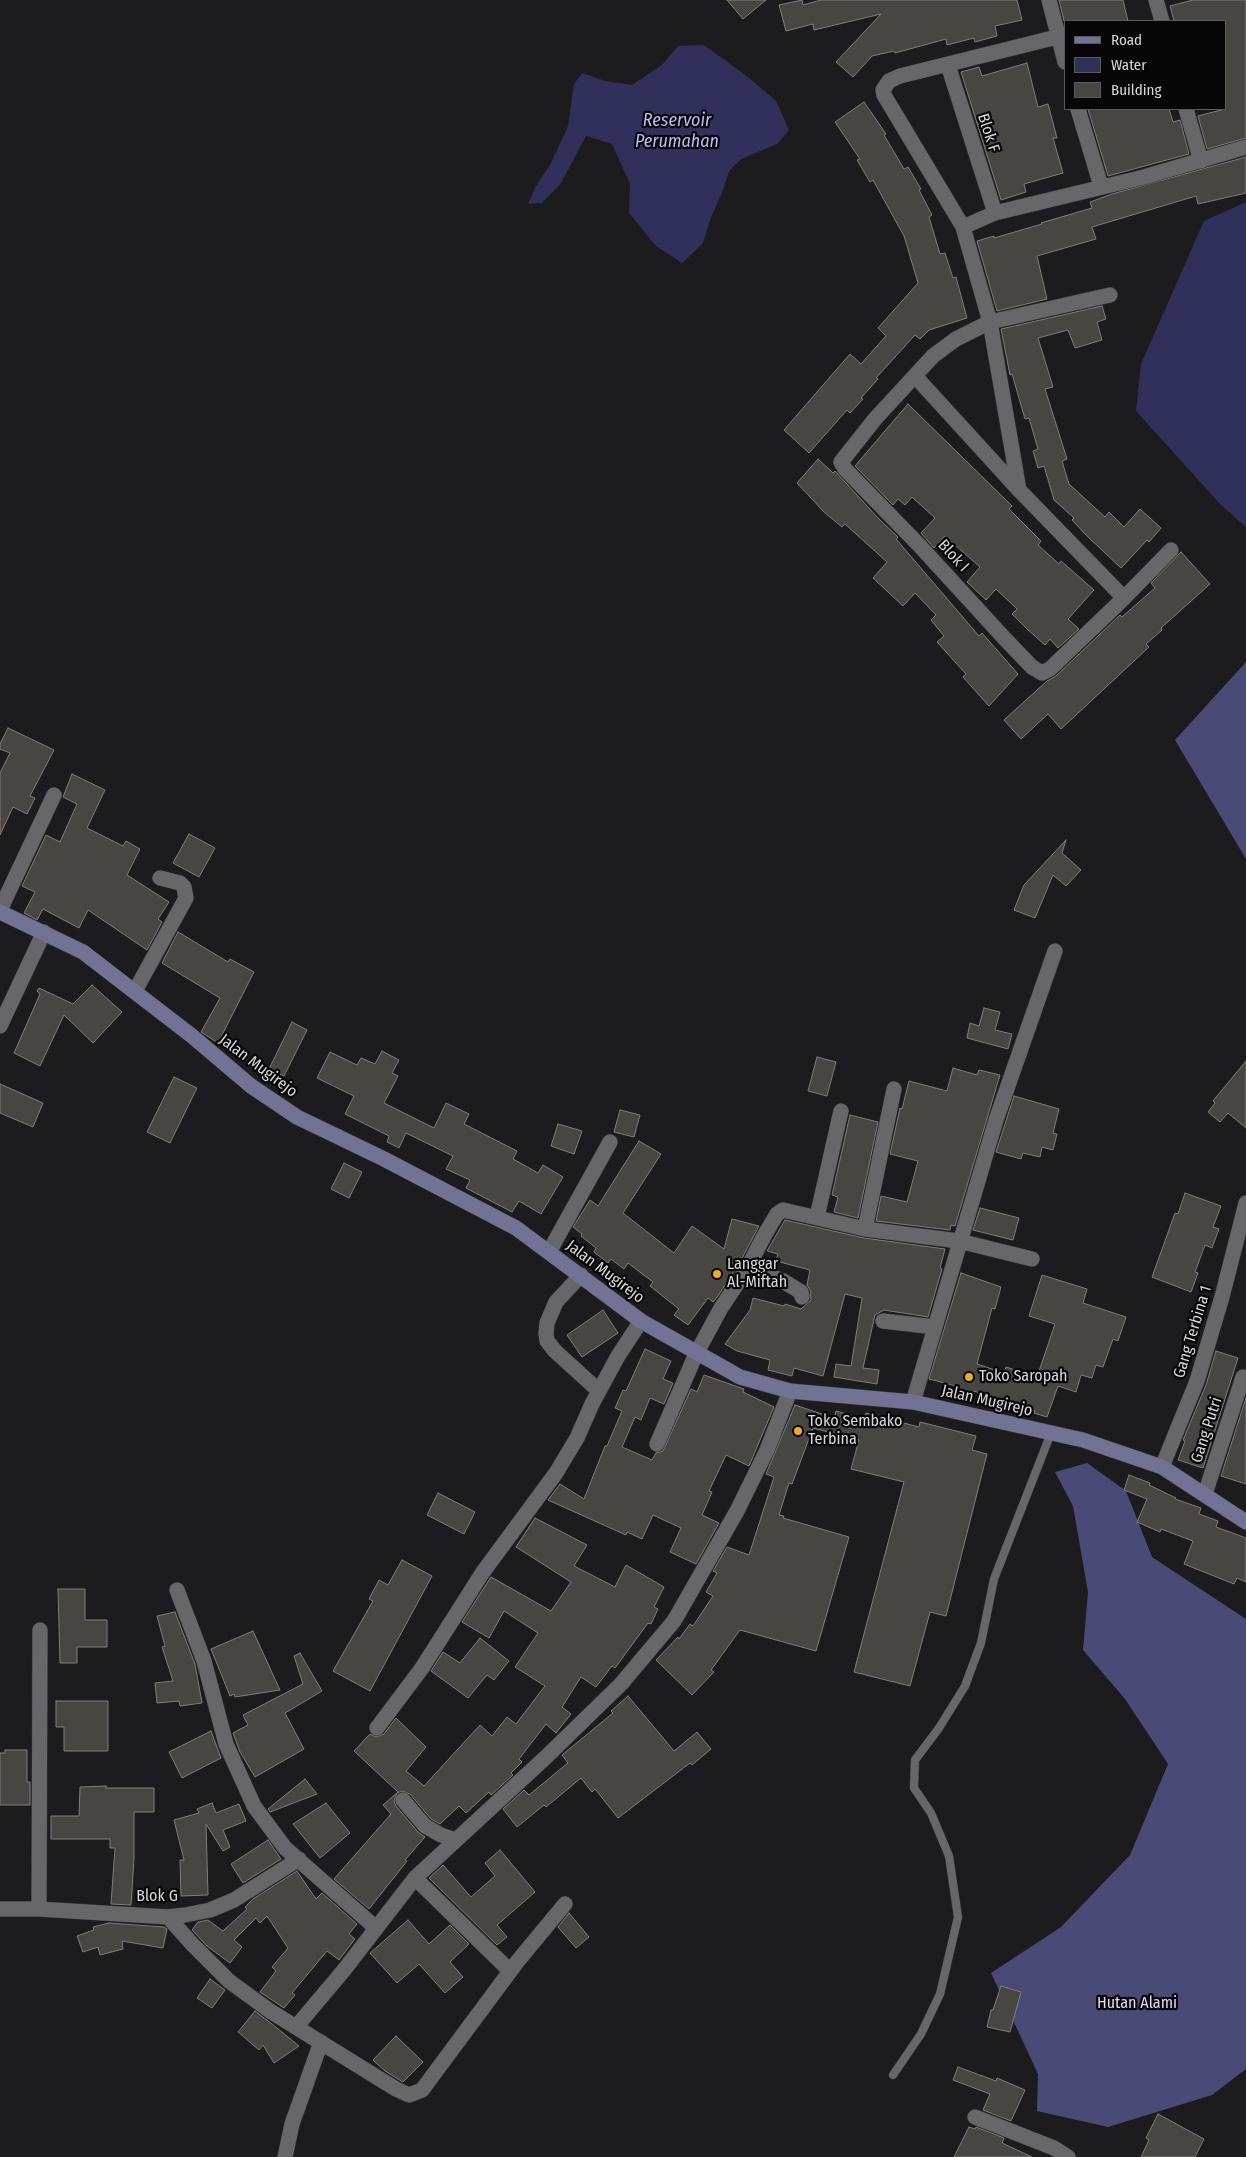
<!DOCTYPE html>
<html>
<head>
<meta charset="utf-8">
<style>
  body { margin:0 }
  #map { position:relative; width:1246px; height:2157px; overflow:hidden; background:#1c1c1f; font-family:"Fira Sans Condensed",sans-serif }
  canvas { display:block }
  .legend { position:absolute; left:1064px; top:20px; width:162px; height:90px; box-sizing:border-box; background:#070708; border:1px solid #5a5a5c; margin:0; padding:6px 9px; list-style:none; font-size:15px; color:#d7d7d9 }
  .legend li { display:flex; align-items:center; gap:10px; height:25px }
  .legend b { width:25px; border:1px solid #5a5a5c }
</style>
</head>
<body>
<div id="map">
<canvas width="1246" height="2157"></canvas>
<ul class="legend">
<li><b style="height:6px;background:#727294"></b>Road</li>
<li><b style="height:14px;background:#31305b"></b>Water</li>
<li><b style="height:14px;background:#484643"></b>Building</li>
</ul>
</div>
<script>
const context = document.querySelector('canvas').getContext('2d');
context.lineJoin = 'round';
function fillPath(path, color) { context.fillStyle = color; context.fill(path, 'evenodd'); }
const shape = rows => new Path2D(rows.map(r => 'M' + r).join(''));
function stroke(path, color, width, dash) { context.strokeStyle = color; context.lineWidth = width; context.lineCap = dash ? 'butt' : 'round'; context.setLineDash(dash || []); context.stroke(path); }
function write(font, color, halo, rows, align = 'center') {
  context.font = font + ' "Fira Sans Condensed",sans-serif'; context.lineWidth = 4.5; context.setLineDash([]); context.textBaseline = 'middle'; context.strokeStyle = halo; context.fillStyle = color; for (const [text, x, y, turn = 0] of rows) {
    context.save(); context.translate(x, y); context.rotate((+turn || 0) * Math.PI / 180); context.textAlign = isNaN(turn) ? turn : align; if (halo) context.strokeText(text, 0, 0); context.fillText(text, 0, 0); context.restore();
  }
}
fillPath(shape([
  [1246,662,1246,859,1175,740],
  [1087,1463,1126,1491,1152,1557,1246,1619,1246,2069,1212,2095,1108,2127,1037,2111,1038,2074,991,1973,1061,1927,1130,1855,1168,1764,1125,1699,1083,1650,1088,1592,1073,1506,1055,1472]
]), '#494a76');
fillPath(shape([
  [704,45,748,77,776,101,789,130,777,144,741,159,729,171,722,193,711,217,703,243,682,263,656,246,629,213,630,184,612,144,586,136,561,183,542,203,528,204,536,186,551,163,568,126,574,84,582,73,605,81,632,85,662,65,678,46],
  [1246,202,1246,527,1220,504,1136,411,1141,364,1204,221]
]), '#31305b');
const building = shape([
  [727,0,766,0,743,19,727,0],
  [802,0,803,5,821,0,1017,0,1022,20,995,26,997,36,975,42,974,38,947,45,946,39,895,53,894,51,872,56,853,77,836,62,881,14,814,30,813,24,786,31,779,5,802,0],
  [1059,0,1123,0,1128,21,1064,21,1059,0],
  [1193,0,1246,0,1246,138,1207,149,1198,116,1225,109,1225,21,1174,21,1170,6,1193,0],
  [1027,63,1038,107,1048,104,1057,138,1053,138,1063,173,1024,184,1026,192,1001,200,961,72,979,67,982,76,1027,63],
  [864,102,886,134,884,135,904,169,908,167,921,189,919,190,932,215,929,217,940,254,945,253,953,278,956,277,967,318,929,330,920,339,915,335,876,378,878,379,861,398,863,399,850,413,847,410,809,453,784,430,850,354,861,364,886,336,878,328,918,283,904,236,873,180,870,182,857,160,860,159,835,122,864,102],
  [1088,109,1169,109,1173,122,1180,120,1189,154,1108,176,1088,109],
  [1246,157,1246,193,1198,204,1196,196,1092,227,1096,239,1037,256,1047,299,997,311,977,241,994,236,994,238,1042,224,1041,223,1092,208,1090,202,1112,194,1246,157],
  [1102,306,1106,319,1097,322,1102,340,1075,348,1068,330,1038,338,1053,387,1045,389,1067,459,1062,461,1069,484,1105,517,1109,512,1124,527,1140,509,1161,528,1149,542,1147,540,1121,568,1087,536,1072,520,1074,518,1054,500,1044,466,1038,468,1033,451,1038,449,1029,418,1025,419,1012,374,1010,375,1001,329,1102,306],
  [908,404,1012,506,1009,509,1041,541,1038,545,1059,564,1061,561,1094,590,1068,619,1079,629,1058,648,1050,639,1045,645,1027,629,1012,614,1017,609,996,589,986,600,967,582,980,567,945,536,934,548,921,533,935,518,912,497,905,505,898,499,893,505,855,466,908,404],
  [818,459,833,473,835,471,879,519,898,537,896,539,961,615,979,636,982,633,1018,674,989,706,963,677,966,674,937,642,944,636,931,620,936,615,915,593,903,606,873,578,887,562,845,524,842,527,824,512,797,483,818,459],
  [1181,552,1210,584,1161,628,1162,630,1146,644,1149,647,1061,729,1048,714,1021,739,1004,720,1047,681,1056,676,1120,615,1122,617,1155,588,1151,583,1181,552],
  [8,728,54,750,30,796,35,798,27,814,13,807,0,835,0,773,10,753,0,749,0,744,8,728],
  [72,774,105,790,87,828,123,846,126,841,140,849,127,875,169,902,158,919,162,922,147,950,88,910,79,928,43,909,37,920,24,913,35,892,22,886,46,835,60,842,77,804,63,797,72,774],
  [189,834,215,848,199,877,173,863,189,834],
  [1066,840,1062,853,1081,870,1066,886,1053,875,1035,918,1014,910,1024,885,1066,840],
  [178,932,228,962,230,959,254,972,218,1043,201,1032,220,998,162,963,178,932],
  [92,985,122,1012,93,1043,64,1015,40,1066,14,1053,40,994,37,991,39,988,73,1004,92,985],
  [984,1008,1000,1012,995,1030,1012,1034,1008,1049,967,1038,970,1023,979,1026,984,1008],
  [292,1022,307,1030,284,1076,269,1069,292,1022],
  [382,1051,399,1060,392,1073,398,1076,384,1103,434,1128,446,1103,469,1114,464,1124,517,1151,513,1159,538,1173,543,1165,563,1177,541,1214,519,1201,512,1212,466,1188,470,1180,446,1169,453,1156,406,1133,399,1148,387,1142,389,1136,345,1114,354,1096,317,1078,330,1052,357,1065,361,1058,375,1064,382,1051],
  [817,1057,836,1062,827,1096,808,1091,817,1057],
  [1246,1061,1246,1128,1228,1113,1220,1122,1208,1112,1215,1103,1213,1101,1246,1061],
  [953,1068,977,1075,979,1070,1000,1075,955,1226,951,1225,950,1230,876,1221,881,1196,907,1202,918,1161,890,1154,900,1108,902,1109,909,1081,947,1091,953,1068],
  [174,1077,197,1088,170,1143,147,1132,174,1077],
  [0,1084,43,1103,33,1127,0,1113,0,1084],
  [1014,1096,1059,1109,1053,1133,1057,1134,1053,1150,1042,1147,1040,1157,1023,1153,1021,1159,996,1152,1014,1096],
  [620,1110,640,1115,634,1137,614,1132,620,1110],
  [850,1115,878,1122,858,1218,834,1212,838,1197,832,1195,850,1115],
  [558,1124,582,1131,574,1154,551,1146,558,1124],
  [639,1141,661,1154,623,1213,674,1253,692,1226,724,1249,732,1219,759,1226,740,1262,718,1296,713,1302,708,1298,688,1325,674,1315,679,1309,650,1286,653,1282,628,1263,624,1269,611,1259,608,1263,594,1252,596,1248,581,1236,582,1234,573,1227,590,1200,598,1206,639,1141],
  [344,1163,362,1172,349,1198,331,1189,344,1163],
  [1185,1193,1221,1206,1213,1227,1219,1229,1212,1248,1205,1245,1195,1272,1198,1273,1191,1292,1152,1277,1175,1213,1178,1214,1185,1193],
  [980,1208,1019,1218,1013,1240,973,1230,980,1208],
  [785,1220,864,1238,945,1249,940,1268,942,1269,928,1317,884,1310,875,1315,863,1368,879,1370,877,1384,834,1377,836,1364,851,1366,862,1298,845,1294,823,1376,794,1368,792,1376,768,1370,770,1360,737,1351,725,1344,750,1310,753,1298,784,1306,785,1304,801,1309,811,1300,810,1290,807,1285,810,1270,776,1261,778,1254,767,1251,785,1220],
  [961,1273,1001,1287,995,1309,992,1308,977,1364,1004,1373,1006,1367,1037,1377,1055,1324,1029,1316,1042,1275,1087,1289,1083,1303,1126,1317,1118,1341,1113,1339,1103,1367,1096,1365,1092,1378,1081,1375,1076,1392,1058,1386,1047,1417,1034,1413,1035,1411,974,1391,973,1395,955,1389,956,1386,929,1379,961,1273],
  [603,1310,618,1333,582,1357,567,1335,603,1310],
  [645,1349,671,1361,663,1379,673,1383,664,1404,650,1398,641,1420,635,1417,622,1447,652,1460,656,1453,663,1451,691,1389,697,1392,704,1375,744,1389,743,1392,774,1407,749,1466,726,1455,709,1491,712,1492,702,1515,719,1523,696,1564,670,1552,681,1528,653,1515,642,1539,627,1532,626,1535,548,1500,560,1484,584,1499,605,1446,607,1446,622,1411,615,1408,623,1390,626,1391,645,1349],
  [1216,1351,1238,1358,1203,1468,1178,1460,1185,1441,1183,1440,1206,1385,1216,1351],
  [1246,1398,1246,1484,1221,1476,1246,1398],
  [795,1405,834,1418,836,1411,865,1419,866,1413,919,1427,920,1422,976,1436,972,1450,987,1454,946,1616,930,1612,910,1686,854,1672,904,1482,851,1469,859,1440,813,1428,792,1484,789,1483,779,1515,784,1516,783,1518,849,1537,816,1651,740,1630,711,1670,714,1672,692,1695,656,1660,678,1637,679,1639,690,1624,693,1626,713,1596,706,1592,717,1573,713,1571,727,1547,749,1555,774,1477,766,1474,795,1405],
  [1129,1475,1150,1483,1149,1485,1176,1498,1175,1499,1201,1508,1199,1514,1218,1521,1216,1527,1246,1538,1246,1582,1237,1578,1234,1584,1184,1564,1193,1541,1161,1529,1160,1532,1137,1522,1147,1499,1124,1490,1129,1475],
  [438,1493,475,1512,464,1534,427,1515,438,1493],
  [535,1518,587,1545,574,1566,615,1587,626,1565,664,1587,654,1607,658,1609,651,1624,648,1623,615,1668,612,1666,596,1687,581,1677,562,1707,571,1714,556,1733,546,1724,519,1759,522,1762,511,1773,513,1775,491,1795,489,1792,466,1813,459,1806,440,1824,431,1819,410,1794,402,1791,397,1793,394,1801,396,1806,418,1832,425,1837,405,1860,407,1861,369,1909,334,1879,391,1814,383,1805,398,1792,354,1751,370,1734,376,1737,384,1734,396,1718,426,1747,406,1771,424,1786,480,1725,492,1736,507,1717,516,1724,545,1686,515,1667,538,1633,504,1611,489,1638,462,1622,491,1577,551,1611,571,1582,516,1547,535,1518],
  [402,1560,432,1576,370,1691,333,1671,373,1601,369,1599,379,1580,388,1585,402,1560],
  [58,1589,85,1589,85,1620,107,1620,107,1647,77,1647,77,1663,60,1663,58,1589],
  [175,1612,195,1664,202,1703,180,1706,179,1701,157,1703,155,1683,173,1681,162,1647,165,1646,157,1616,175,1612],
  [253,1631,280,1690,235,1697,234,1694,230,1696,211,1649,253,1631],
  [480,1638,509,1661,494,1680,487,1675,468,1698,431,1671,443,1652,460,1663,480,1638],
  [300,1653,322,1691,285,1713,304,1749,255,1777,240,1752,233,1733,248,1725,243,1715,303,1684,294,1656,300,1653],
  [628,1696,674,1751,697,1732,711,1749,692,1765,690,1763,618,1818,595,1789,592,1792,581,1778,546,1807,544,1805,517,1827,503,1809,524,1790,529,1795,568,1763,562,1755,613,1713,611,1711,628,1696],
  [56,1701,108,1701,108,1751,64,1751,64,1727,56,1727,56,1701],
  [211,1731,221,1758,182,1778,169,1752,211,1731],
  [5,1750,27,1750,27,1782,30,1782,30,1805,0,1805,0,1753,5,1753,5,1750],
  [305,1779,317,1794,270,1812,268,1809,305,1779],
  [106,1786,106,1788,154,1788,154,1812,134,1812,134,1859,131,1905,111,1904,115,1848,110,1848,110,1839,51,1839,51,1816,79,1816,80,1787,106,1786],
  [212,1803,216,1813,239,1804,246,1821,223,1830,230,1847,223,1851,206,1824,208,1895,181,1896,180,1860,184,1860,174,1820,199,1813,197,1809,212,1803],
  [326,1803,350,1833,320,1858,293,1824,326,1803],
  [268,1840,281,1859,243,1883,231,1864,268,1840],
  [500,1850,535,1892,497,1925,507,1937,497,1945,429,1878,443,1865,471,1897,495,1876,485,1863,500,1850],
  [297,1871,316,1899,322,1893,357,1924,349,1934,355,1939,339,1960,327,1951,292,1993,295,1995,284,2008,260,1992,276,1971,272,1967,288,1948,267,1916,260,1923,256,1918,234,1940,242,1947,230,1963,207,1946,192,1930,198,1922,208,1920,223,1931,247,1909,245,1907,253,1899,297,1871],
  [569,1913,589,1937,576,1948,558,1927,569,1913],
  [408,1920,429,1944,450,1925,469,1944,450,1962,463,1977,445,1993,419,1964,397,1983,370,1953,408,1920],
  [109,1923,164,1927,167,1929,163,1948,122,1941,123,1949,100,1955,98,1947,83,1952,77,1936,94,1930,93,1927,109,1923],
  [210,1979,225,1990,212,2008,197,1998,210,1979],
  [1001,1986,1021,1992,1010,2032,987,2027,991,2010,993,2010,1001,1986],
  [255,2011,272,2024,299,2046,274,2063,263,2045,259,2050,238,2032,255,2011],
  [396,2036,423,2062,403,2082,385,2071,373,2060,396,2036],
  [958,2067,996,2081,997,2078,1025,2090,1011,2121,983,2110,990,2094,953,2080,958,2067],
  [1158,2114,1204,2139,1195,2157,1141,2157,1149,2140,1146,2138,1158,2114],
  [969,2127,975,2129,976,2127,1004,2138,1002,2143,1032,2157,954,2157,969,2127]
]);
fillPath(building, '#484643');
stroke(building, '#807d7a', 1);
const lane = shape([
  [893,2075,921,2034,940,1994,958,1917,949,1856,931,1813,914,1788,915,1760,939,1728,965,1686,981,1643,994,1579,1051,1433]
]);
const street = shape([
  [1049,0,1065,62],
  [1156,0,1162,21],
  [948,65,995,213],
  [1078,109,1101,186],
  [1186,109,1201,161],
  [963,227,995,213,1144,177,1246,147],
  [1110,295,990,322,956,339,933,356,875,419,841,462,845,469,919,545,1006,640,1032,667,1042,673,1050,669,1124,598,1171,550],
  [915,376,1019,490,1124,598],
  [1019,490,990,322,963,227,884,95,883,90,889,81,900,76,1057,37],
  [0,910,54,795],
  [135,991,186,898,184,887,180,883,160,878],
  [0,1026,44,932],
  [817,1217,841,1111],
  [865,1229,894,1089],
  [549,1252,610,1142],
  [748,1267,783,1281,801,1292,802,1297],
  [581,1275,556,1302,547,1323,546,1333,547,1341,555,1351,599,1391],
  [883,1321,935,1327],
  [913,1402,996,1120,1055,951],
  [657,1444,696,1354,721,1308,748,1267,764,1236,777,1214,783,1210,865,1229,959,1241,1032,1259],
  [1162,1467,1197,1381,1222,1297,1246,1203],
  [1205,1494,1243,1377],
  [177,1590,204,1661,226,1744,254,1806,285,1848,376,1928],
  [377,1728,422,1668,483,1572,556,1473,577,1438,592,1404,618,1356,641,1321],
  [403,1800,425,1826,441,1835,456,1840],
  [415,1878,510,1971],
  [0,1909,39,1909,168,1917,185,1915,210,1910,234,1900,299,1859],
  [39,1909,40,1630],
  [168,1917,192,1944,229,1981,270,2011,396,2089,409,2095,422,2090,517,1962,565,1904],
  [296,2027,344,1970,415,1878,546,1757,621,1684,674,1621,737,1511,767,1450,790,1391],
  [975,2117,1054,2148,1068,2157],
  [285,2157,292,2124,321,2042]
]);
const secondary = shape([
  [0,912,83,952,192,1036,251,1086,297,1117,384,1159,516,1228,641,1321,740,1377,790,1391,913,1402,1083,1440,1162,1467,1246,1522]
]);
stroke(lane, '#38393b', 9);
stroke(street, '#38393b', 16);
stroke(secondary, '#38393b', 16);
stroke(lane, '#67676a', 8);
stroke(street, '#67676a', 15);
stroke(secondary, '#727294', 15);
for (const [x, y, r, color] of [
  [717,1274,5,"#eda83c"],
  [969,1377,5,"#eda83c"],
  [798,1431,5,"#eda83c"]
]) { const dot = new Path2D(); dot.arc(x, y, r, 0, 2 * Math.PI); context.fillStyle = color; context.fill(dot); stroke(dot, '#070708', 2); }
write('16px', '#d7d7d9', '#070708', [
  ["Blok F",988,133,72],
  ["Blok I",953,556,47],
  ["Jalan Mugirejo",258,1066,37],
  ["Jalan Mugirejo",605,1272,37],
  ["Gang Terbina 1",1193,1332,-73],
  ["Jalan Mugirejo",987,1401,13],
  ["Gang Putri",1207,1430,-72],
  ["Blok G",157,1897]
]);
write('16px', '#d7d7d9', '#070708', [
  ["Langgar",727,1265],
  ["Al-Miftah",727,1283],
  ["Toko Saropah",979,1377],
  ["Toko Sembako",808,1422],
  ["Terbina",808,1440]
], 'left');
write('16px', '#dadcfb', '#070708', [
  ["Hutan Alami",1137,2004]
]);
write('italic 18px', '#b9bdf8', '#070708', [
  ["Reservoir",677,121],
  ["Perumahan",677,142]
]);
</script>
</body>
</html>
